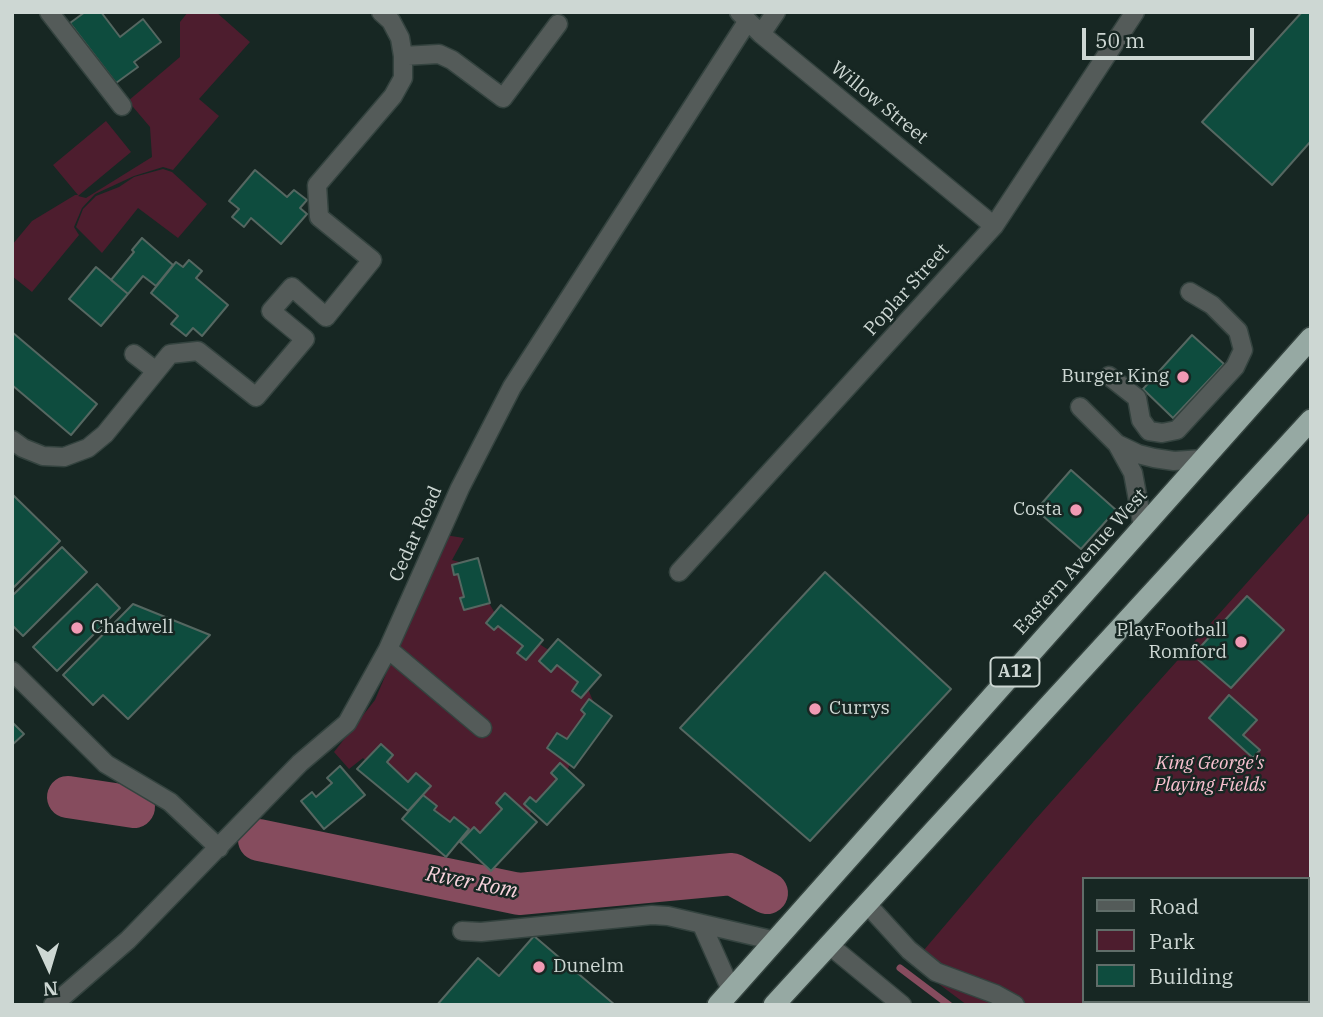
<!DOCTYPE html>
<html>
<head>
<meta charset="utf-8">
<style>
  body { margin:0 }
  #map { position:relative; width:1323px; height:1017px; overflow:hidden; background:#172723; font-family:"IBM Plex Serif",serif }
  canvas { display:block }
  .frame { position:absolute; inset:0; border:14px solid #cdd7d3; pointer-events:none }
  .legend { position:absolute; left:1082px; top:877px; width:228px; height:126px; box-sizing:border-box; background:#172723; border:2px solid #606d69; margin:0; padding:9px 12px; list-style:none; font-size:21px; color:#cdd7d3 }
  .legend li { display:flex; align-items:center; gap:14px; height:35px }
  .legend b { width:35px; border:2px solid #606d69 }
  .north { position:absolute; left:14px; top:933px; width:70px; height:70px; -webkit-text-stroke:5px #172723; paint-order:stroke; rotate:176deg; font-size:19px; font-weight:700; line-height:28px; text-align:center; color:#cdd7d3 }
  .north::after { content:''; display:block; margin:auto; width:24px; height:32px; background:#cdd7d3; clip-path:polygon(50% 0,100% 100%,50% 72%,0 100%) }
  .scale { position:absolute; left:1082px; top:28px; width:172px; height:32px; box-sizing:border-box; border:4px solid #cdd7d3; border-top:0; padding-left:9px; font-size:21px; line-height:24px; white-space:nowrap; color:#cdd7d3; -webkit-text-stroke:5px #172723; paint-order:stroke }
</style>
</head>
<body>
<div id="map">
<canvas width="1323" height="1017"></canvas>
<div class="frame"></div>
<ul class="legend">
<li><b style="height:9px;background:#545b59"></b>Road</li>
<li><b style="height:19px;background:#4d1d2e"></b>Park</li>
<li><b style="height:19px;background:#0e4c3e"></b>Building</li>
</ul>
<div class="north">N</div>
<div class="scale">50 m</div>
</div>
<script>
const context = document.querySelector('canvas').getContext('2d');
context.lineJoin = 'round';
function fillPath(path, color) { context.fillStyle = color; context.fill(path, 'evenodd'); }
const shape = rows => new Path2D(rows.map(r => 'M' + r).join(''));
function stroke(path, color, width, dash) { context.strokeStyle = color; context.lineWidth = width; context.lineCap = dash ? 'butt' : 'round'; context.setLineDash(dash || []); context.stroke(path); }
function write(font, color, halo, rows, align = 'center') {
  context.font = font + ' "IBM Plex Serif",serif'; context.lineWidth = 5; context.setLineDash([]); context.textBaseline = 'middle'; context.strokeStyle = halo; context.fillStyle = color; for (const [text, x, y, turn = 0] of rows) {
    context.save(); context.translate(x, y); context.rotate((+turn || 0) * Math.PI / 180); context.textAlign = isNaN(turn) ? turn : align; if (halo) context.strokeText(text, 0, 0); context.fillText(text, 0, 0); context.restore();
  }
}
fillPath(shape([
  [188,12,216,12,250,42,199,99,219,116,173,170,163,167,134,176,95,194,82,208,74,227,79,235,32,292,12,276,12,245,32,221,75,195,78,195,53,165,106,121,131,152,78,196,86,198,152,157,150,127,128,101,180,57,180,22],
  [163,169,172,172,207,204,178,238,138,208,102,253,76,227,83,209,96,196,119,187,134,177],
  [1311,511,1311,1005,967,1005,912,964,1034,821],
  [1083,879,1307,879,1307,1001,1083,1001],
  [445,535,464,538,452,560,467,564,497,617,580,670,596,708,558,790,485,851,426,822,363,758,349,769,334,752,375,700]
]), '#4d1d2e');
stroke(shape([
  [900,968,949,1005]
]), '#864c5e', 7);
stroke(shape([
  [68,797,134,807],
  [259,840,519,894,732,874,767,893]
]), '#864c5e', 42);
const building = shape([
  [85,12,101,12,120,37,143,19,161,42,134,62,138,67,116,83,70,23,85,12],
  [1302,12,1311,12,1311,141,1272,185,1202,122,1302,12],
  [255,170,287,197,294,190,307,200,300,208,307,214,281,244,251,218,244,227,232,217,239,209,229,201,255,170],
  [142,238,173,265,156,286,143,276,128,294,111,280,134,252,132,250,142,238],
  [189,260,202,271,196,278,228,305,202,336,193,328,186,336,171,324,178,316,151,293,176,262,183,267,189,260],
  [96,267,128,294,101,326,69,299,96,267],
  [12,332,97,404,71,435,12,385,12,332],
  [1192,335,1224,364,1173,418,1143,389,1192,335],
  [1071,470,1116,510,1081,549,1036,510,1071,470],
  [12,494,60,541,12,589,12,494],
  [62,547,87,572,23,636,12,625,12,596,62,547],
  [478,558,490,603,464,610,460,598,464,597,458,574,454,575,452,565,478,558],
  [825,572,951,689,810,841,680,728,825,572],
  [97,584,120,608,57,671,33,647,97,584],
  [1247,596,1284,630,1231,688,1193,655,1247,596],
  [133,604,210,635,128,719,103,695,93,705,63,675,133,604],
  [501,605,543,640,526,660,517,653,523,646,498,626,494,630,486,623,501,605],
  [558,639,601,675,581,698,572,691,578,682,557,665,551,672,539,661,558,639],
  [1229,695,1257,720,1243,735,1260,750,1253,758,1209,718,1229,695],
  [589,699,612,716,574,768,547,748,557,733,567,739,585,714,581,710,589,699],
  [12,722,24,734,12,745,12,722],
  [381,744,393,755,387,762,408,782,416,773,431,786,408,811,357,769,381,744],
  [560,763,584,785,547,825,524,804,530,797,536,802,557,779,551,773,560,763],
  [340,766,365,795,324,829,301,801,312,792,316,797,332,783,327,778,340,766],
  [505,793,537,822,491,871,460,842,474,827,480,833,502,809,496,803,505,793],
  [423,795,437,806,434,810,450,822,454,817,469,829,446,857,402,819,423,795],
  [534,936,615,1005,437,1005,478,958,499,976,534,936],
  [1092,1001,1138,1001,1137,1005,1091,1005,1092,1001]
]);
fillPath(building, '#0e4c3e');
stroke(building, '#556761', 2);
const minor = shape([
  [49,12,122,106],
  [739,12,761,34,994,226],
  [761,34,776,12],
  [403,56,439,54,452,60,503,98,558,24],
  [134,354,156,371],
  [1109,376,1137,398,1141,420,1149,431,1162,433,1177,430,1235,367,1243,350,1238,331,1212,305,1190,292],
  [1080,407,1117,444,1133,473,1143,527],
  [12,440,23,448,43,456,64,457,88,448,105,434,170,354,198,351,256,397,305,339,271,311,292,287,326,317,372,260,319,217,317,185,393,96,403,78,403,56,400,38,391,21,381,12],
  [1117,444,1138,454,1154,458,1174,461,1203,459],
  [679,572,994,226,1135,12],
  [388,649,482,728],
  [12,671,106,764,170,802,219,848],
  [866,903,909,950,936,972,995,994,1015,1005],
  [702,925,731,990],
  [462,931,481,932,652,915,668,916,776,941],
  [828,944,902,1005],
  [53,1005,128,940,300,763,347,723,388,649,460,488,512,387,747,22]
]);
const highway = shape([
  [718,1005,1311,338],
  [774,1005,1311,420]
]);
stroke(minor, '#34433f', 21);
stroke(highway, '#34433f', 24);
stroke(minor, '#545b59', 18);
stroke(highway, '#96a9a3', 21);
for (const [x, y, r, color] of [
  [1183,377,7,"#f19ab4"],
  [1076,510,7,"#f19ab4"],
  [77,628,7,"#f19ab4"],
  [1241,642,7,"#f19ab4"],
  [815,709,7,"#f19ab4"],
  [539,967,7,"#f19ab4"]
]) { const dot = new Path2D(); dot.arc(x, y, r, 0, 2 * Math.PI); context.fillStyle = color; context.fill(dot); stroke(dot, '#172723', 2.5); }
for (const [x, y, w] of [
  [1015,672,49]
]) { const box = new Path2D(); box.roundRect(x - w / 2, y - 14.5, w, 29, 5); context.fillStyle = '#172723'; context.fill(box); stroke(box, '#cdd7d3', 2); }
write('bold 18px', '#cdd7d3', null, [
  ["A12",1015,672]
]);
write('19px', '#cdd7d3', '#172723', [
  ["Willow Street",879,103,39],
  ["Poplar Street",907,290,-48],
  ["Cedar Road",416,534,-66],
  ["Eastern Avenue West",1081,562,-48]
]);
write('19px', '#cdd7d3', '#172723', [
  ["Burger King",1169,377],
  ["Costa",1062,510],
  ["Chadwell",91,628,"left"],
  ["PlayFootball",1227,631],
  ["Romford",1227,653],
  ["Currys",829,709,"left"],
  ["Dunelm",553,967,"left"]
], 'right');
write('italic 19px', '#f9c1d0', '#172723', [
  ["King George's",1210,764],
  ["Playing Fields",1210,786]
]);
write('italic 21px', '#fad4de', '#172723', [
  ["River Rom",472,883,11]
]);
</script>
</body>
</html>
